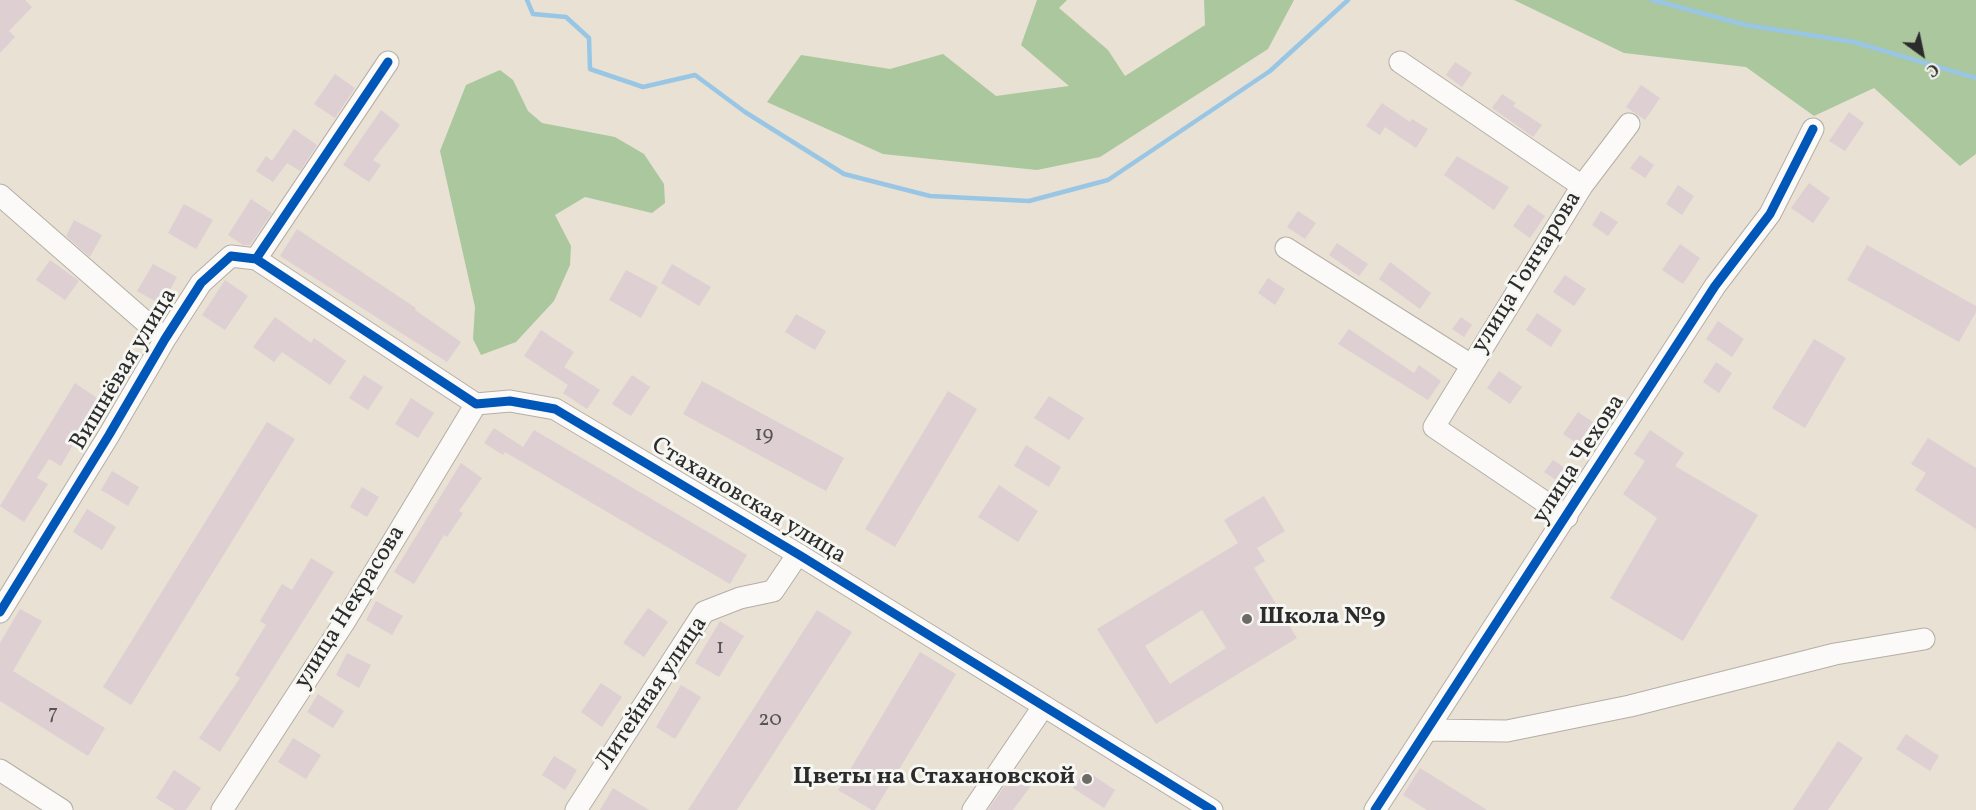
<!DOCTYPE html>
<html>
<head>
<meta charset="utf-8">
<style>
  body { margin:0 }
  #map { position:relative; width:1976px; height:810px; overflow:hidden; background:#e9e1d3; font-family:Vollkorn,serif }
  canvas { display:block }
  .north { position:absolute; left:1892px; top:24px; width:60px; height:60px; -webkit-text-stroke:4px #f6f6f2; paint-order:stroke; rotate:147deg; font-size:16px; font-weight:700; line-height:24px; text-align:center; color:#2b2b2b }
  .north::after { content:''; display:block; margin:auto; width:21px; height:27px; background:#2b2b2b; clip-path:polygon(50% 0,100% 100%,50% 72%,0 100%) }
</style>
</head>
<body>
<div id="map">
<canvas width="1976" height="810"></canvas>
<div class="north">С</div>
</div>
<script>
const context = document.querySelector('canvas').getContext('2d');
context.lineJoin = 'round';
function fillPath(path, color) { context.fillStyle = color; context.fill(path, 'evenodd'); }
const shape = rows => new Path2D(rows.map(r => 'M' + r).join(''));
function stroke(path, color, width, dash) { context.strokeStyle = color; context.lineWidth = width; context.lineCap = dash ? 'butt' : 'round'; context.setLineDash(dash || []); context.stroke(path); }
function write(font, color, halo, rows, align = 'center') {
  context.font = font + ' Vollkorn,serif'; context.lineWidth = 6; context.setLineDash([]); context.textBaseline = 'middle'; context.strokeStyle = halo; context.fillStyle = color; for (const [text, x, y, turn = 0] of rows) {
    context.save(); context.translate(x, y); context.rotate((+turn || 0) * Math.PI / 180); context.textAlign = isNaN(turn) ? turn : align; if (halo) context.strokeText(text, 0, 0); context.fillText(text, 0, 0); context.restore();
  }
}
fillPath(shape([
  [1037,0,1067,0,1059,8,1108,50,1125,76,1205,25,1204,0,1294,0,1268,49,1100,157,1037,170,883,154,767,102,801,55,890,69,943,54,996,96,1069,86,1021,45],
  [1514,0,1976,0,1976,154,1960,166,1874,88,1814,116,1746,67,1624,53],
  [500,70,513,80,528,111,542,123,615,137,644,154,664,184,665,203,652,213,585,197,555,215,571,246,570,265,554,301,516,342,481,355,473,339,475,307,440,151,466,85]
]), '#aac79e');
stroke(shape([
  [527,0,533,14,566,17,589,38,590,69,643,87,695,75,745,112,844,174,930,196,1029,201,1108,180,1270,71,1348,0],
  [1652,0,1746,25,1854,42,1976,78]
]), '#98c6e4', 4.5);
fillPath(shape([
  [0,0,25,0,32,7,9,31,15,37,0,53],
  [1455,62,1472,73,1462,87,1446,75],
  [335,74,355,88,335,118,314,104],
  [1641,85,1660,98,1645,120,1626,107],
  [1502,94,1516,103,1513,106,1542,125,1533,137,1492,108],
  [1382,103,1410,122,1412,119,1428,129,1416,148,1385,127,1380,135,1366,126],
  [381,110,400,125,373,160,381,165,369,182,343,165],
  [1849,112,1864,123,1845,151,1829,141],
  [294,129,317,145,300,171,287,163,273,182,256,171,266,156,272,161],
  [1640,155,1654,165,1645,178,1630,168],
  [1457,156,1509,187,1494,210,1444,175],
  [1809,183,1830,198,1813,223,1791,208],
  [1678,185,1694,196,1682,215,1666,204],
  [251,199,272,213,250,245,243,245,228,235],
  [184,204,213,220,196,249,168,233],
  [1528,204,1545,216,1530,238,1513,226],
  [1298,211,1316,223,1305,239,1287,227],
  [1601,211,1618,222,1608,236,1592,225],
  [74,220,102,235,90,257,66,236],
  [297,229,416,308,415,310,461,342,447,362,280,256],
  [1337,243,1368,264,1359,276,1329,255],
  [1680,244,1700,258,1683,284,1662,270],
  [1867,245,1976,306,1976,312,1959,342,1847,280],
  [50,260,79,281,65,300,36,280],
  [1390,262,1431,293,1420,309,1379,279],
  [153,264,177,277,162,305,137,291],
  [672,264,711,287,699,306,661,283],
  [626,270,658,287,641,318,609,300],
  [1565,275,1586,289,1574,306,1553,292],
  [1268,278,1285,289,1275,305,1258,293],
  [225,280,248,296,225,330,202,315],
  [1537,313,1562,330,1551,347,1526,330],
  [796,314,826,331,815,350,785,332],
  [275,317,311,343,314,338,346,361,330,385,282,352,274,362,253,347],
  [1461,317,1472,325,1464,337,1452,329],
  [1718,321,1744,339,1732,357,1706,339],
  [1349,329,1414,373,1419,365,1441,381,1428,400,1338,344],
  [541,330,574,352,564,367,600,390,587,409,563,393,568,385,524,356],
  [1814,339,1846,358,1805,428,1772,408],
  [1716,362,1732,373,1719,393,1703,382],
  [1499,371,1522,387,1510,404,1487,388],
  [364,375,383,387,368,410,349,398],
  [632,375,650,387,631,416,612,404],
  [702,381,844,458,826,491,683,414],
  [75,383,100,400,73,440,75,441,61,466,49,459,37,478,48,484,24,522,0,506],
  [948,391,977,409,895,547,865,529],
  [1049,396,1084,418,1069,440,1034,418],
  [411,398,434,413,418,438,395,424],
  [1578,412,1593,422,1578,444,1563,434],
  [267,422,295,439,131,705,103,687],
  [494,428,523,447,534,430,747,555,730,584,505,452,503,455,484,443],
  [1650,430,1684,453,1675,466,1758,515,1683,641,1610,598,1657,518,1623,494,1645,461,1634,454],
  [1928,438,1976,468,1976,529,1915,490,1926,473,1911,464],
  [1026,445,1061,467,1049,487,1014,466],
  [1553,460,1565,468,1556,480,1544,472],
  [461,463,482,478,459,511,463,513,447,537,444,535,414,584,394,572],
  [112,471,139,487,128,506,101,490],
  [999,485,1038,511,1018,542,978,517],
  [362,487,379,497,367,517,350,507],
  [1264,496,1285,531,1257,548,1265,561,1254,568,1297,638,1156,724,1097,629,1238,543,1224,520],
  [1202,610,1226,648,1170,684,1145,646],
  [87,509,116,527,102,550,73,532],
  [311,558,334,572,220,752,199,738,240,678,235,675,266,625,260,621,282,584,292,590],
  [376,601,403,616,392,635,366,620],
  [648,608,668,622,644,657,623,643],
  [20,609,42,621,13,671,105,728,88,756,0,701,0,643],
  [817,610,852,632,737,810,688,810],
  [720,621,744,636,719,677,695,663],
  [920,652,956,674,875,810,872,810,838,790],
  [347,653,371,665,359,688,336,675],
  [601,683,622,697,602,727,581,712],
  [681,685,701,697,675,739,656,727],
  [318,694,344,711,333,728,307,712],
  [1906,734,1939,756,1930,771,1896,749],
  [293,738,321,755,306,779,278,762],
  [1838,741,1863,758,1828,810,1793,810],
  [554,756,577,770,565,790,542,775],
  [1420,768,1487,810,1427,810,1403,795],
  [174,770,201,788,186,810,175,810,156,798],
  [1085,770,1115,790,1104,808,1073,788],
  [1013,774,1030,787,1013,810,988,810],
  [613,788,649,810,600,810]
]), '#decfd3');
const minor = shape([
  [1400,62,1582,186],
  [0,195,165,339],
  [1286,248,1471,365],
  [256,259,476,404,510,401,555,409,801,556,1212,810],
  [1567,517,1434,427,1582,186,1629,124],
  [0,612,109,435,165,339,201,283,231,256,256,259,388,62],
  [1428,730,1507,731,1630,706,1835,654,1924,639],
  [0,770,62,810],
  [222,810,345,621,476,404],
  [576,810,704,612,740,598,773,591,798,554],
  [973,810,1043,707],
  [1375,810,1715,286,1770,214,1813,129]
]);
stroke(minor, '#b4aea6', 23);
stroke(minor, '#fcfaf8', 21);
stroke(shape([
  [256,259,476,404,510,401,555,409,801,556,1212,810],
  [0,612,109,435,165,339,201,283,231,256,256,259,388,62],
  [1375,810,1715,286,1770,214,1813,129]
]), '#0057b8', 9);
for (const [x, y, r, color] of [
  [1247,619,6,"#6e6b66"],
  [1087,779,6,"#6e6b66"]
]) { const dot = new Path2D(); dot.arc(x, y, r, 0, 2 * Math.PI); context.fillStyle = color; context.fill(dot); stroke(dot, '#f6f6f2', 2); }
write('21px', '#585455', null, [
  ["19",764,436],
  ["1",720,649],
  ["7",53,715],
  ["20",770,721]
]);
write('24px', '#2b2b2b', '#f6f6f2', [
  ["улица Гончарова",1528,273,-58],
  ["Вишнёвая улица",125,370,-59],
  ["улица Чехова",1580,460,-57],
  ["Стахановская улица",748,502,31],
  ["улица Некрасова",351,608,-58],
  ["Литейная улица",653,694,-56]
]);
write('bold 24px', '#2b2b2b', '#f6f6f2', [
  ["Школа №9",1259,619],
  ["Цветы на Стахановской",1075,779,"right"]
], 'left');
</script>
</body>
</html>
